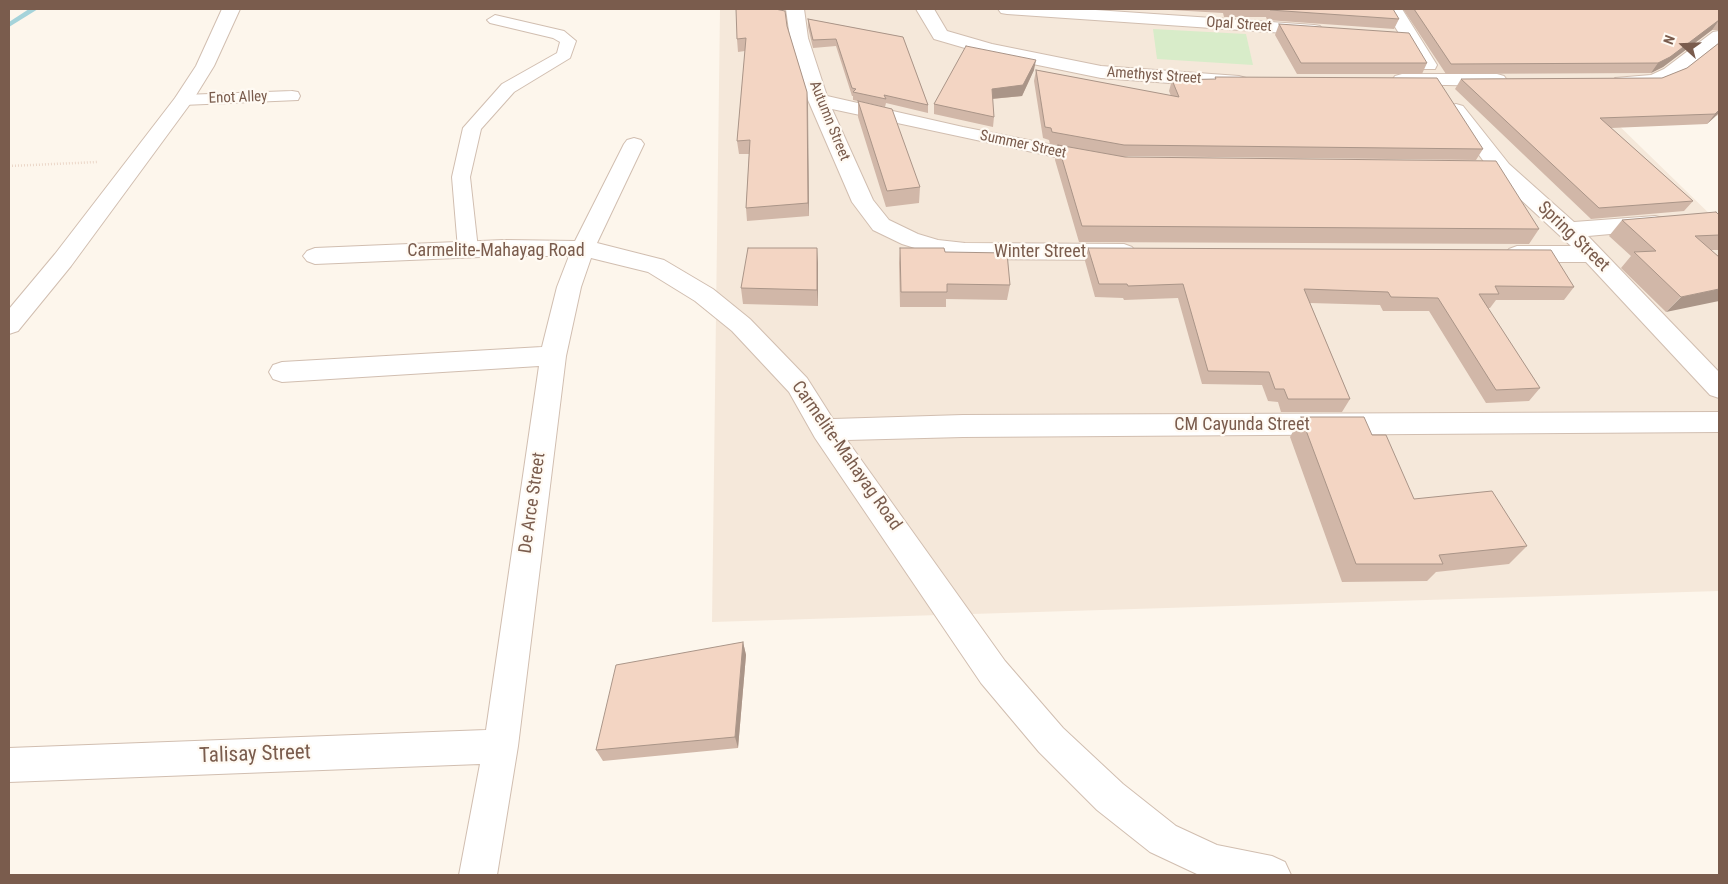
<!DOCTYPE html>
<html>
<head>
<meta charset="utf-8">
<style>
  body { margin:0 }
  #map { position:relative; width:1728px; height:884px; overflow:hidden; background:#fdf6ec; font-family:"Roboto Condensed",sans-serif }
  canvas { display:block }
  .frame { position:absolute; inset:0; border:10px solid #7a5c4d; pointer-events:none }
  .north { position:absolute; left:1658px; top:20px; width:50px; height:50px; -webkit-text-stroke:4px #fffaf3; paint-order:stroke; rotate:290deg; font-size:14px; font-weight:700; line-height:20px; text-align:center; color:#7a5c4d }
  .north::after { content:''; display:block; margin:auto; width:18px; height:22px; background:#7a5c4d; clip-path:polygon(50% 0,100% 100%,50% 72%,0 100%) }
</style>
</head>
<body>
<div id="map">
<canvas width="1728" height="884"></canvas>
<div class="frame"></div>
<div class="north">N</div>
</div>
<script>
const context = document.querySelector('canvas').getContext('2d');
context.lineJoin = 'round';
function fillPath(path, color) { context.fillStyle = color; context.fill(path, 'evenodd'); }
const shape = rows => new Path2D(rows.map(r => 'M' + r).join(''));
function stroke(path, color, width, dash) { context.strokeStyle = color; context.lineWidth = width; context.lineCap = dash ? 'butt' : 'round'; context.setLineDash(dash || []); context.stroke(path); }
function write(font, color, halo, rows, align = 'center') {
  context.font = font + ' "Roboto Condensed",sans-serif'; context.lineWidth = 4.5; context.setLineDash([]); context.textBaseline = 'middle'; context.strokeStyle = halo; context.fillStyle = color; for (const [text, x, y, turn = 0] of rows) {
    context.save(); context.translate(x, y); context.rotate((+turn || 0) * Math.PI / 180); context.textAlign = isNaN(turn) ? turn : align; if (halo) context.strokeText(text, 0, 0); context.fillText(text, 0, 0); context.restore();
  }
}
fillPath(shape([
  [720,9,1719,9,1719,116,1608,115,1719,223,1719,591,712,622]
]), '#f5e8da');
fillPath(shape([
  [1153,29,1246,34,1253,65,1157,59]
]), '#d8ecc9');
fillPath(shape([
  [29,9,38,9,9,27,9,22,29,9]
]), '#a5d3da');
const lane = shape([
  [495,15,564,31,576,41,570,58,514,92,481,129,470,177,478,249,475,254,468,256,461,254,458,249,452,177,463,128,502,84,557,53,560,42,553,38,490,23,487,20,495,15],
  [292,91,298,92,300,96,298,100,183,105,177,104,174,100,177,96,183,95,292,91]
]);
const street = shape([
  [222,9,240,9,214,66,193,100,71,266,18,331,9,334,9,309,55,254,175,98,196,66,222,9],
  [786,9,804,9,808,38,827,96,963,127,1093,153,1100,154,1104,159,1100,164,1093,165,832,109,873,200,889,220,918,234,938,240,965,243,1124,244,1132,247,1136,252,1132,257,1124,260,965,259,937,255,902,244,873,230,852,202,808,100,790,38,786,9],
  [916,9,934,9,947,31,992,44,1101,66,1239,76,1246,78,1249,82,1246,86,1239,88,1101,78,989,55,934,39,916,9],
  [998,9,1081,9,1314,25,1320,26,1323,30,1320,34,1314,35,1007,14,1001,13,998,9],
  [1384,9,1402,9,1437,65,1435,69,1421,69,1384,9],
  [1719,31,1719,45,1678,77,1654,87,1622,88,1615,86,1612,82,1615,78,1651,75,1664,69,1713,32,1719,31],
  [1402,74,1497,74,1504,76,1507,80,1504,84,1497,86,1395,84,1392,80,1395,76,1402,74],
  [1456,104,1463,106,1509,164,1574,222,1655,216,1663,218,1666,223,1663,228,1655,230,1588,236,1719,372,1719,398,1710,395,1586,262,1517,262,1509,259,1505,254,1509,249,1517,246,1571,246,1493,174,1446,110,1449,106,1456,104],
  [634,138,641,140,644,144,597,243,664,260,713,289,750,319,807,378,833,419,963,415,1719,412,1719,432,963,437,847,440,1005,661,1063,728,1123,784,1176,826,1217,845,1272,856,1285,862,1291,875,1199,875,1150,852,1097,810,1039,752,981,683,815,438,789,392,732,331,695,301,648,272,591,258,581,287,566,356,518,746,497,875,459,875,480,764,9,782,9,748,486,730,539,366,282,382,273,379,269,372,273,365,282,362,542,347,557,287,569,256,504,256,315,264,307,261,303,256,307,251,315,248,504,240,575,241,624,144,627,140,634,138]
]);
stroke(lane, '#d1beb0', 2);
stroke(street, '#d1beb0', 2);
stroke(shape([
  [9,166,98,162]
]), '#d9b8a5', 2.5, [0.5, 2.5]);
fillPath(lane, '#fff');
fillPath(street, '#fff');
fillPath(shape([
  [1153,9,1393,9,1399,19,1394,29,1267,20,1266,17,1224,17,1223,13],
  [1403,9,1719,9,1719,30,1712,30,1663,67,1651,73,1446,74],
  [808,19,903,37,928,105,928,113,886,103,885,107,853,100,853,96,852,96,836,46,813,48,808,27],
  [1279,24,1427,63,1422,74,1297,74,1275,35],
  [787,26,807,92,809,216,747,221,746,208,749,154,739,154,737,141,745,51,738,52,737,39],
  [1719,43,1719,113,1707,124,1611,128,1693,201,1684,211,1591,219,1455,89,1461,79,1662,78,1687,68],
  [1034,70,1022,96,992,99,994,117,993,127,934,114,934,104],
  [1036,70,1171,96,1169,91,1172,80,1215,79,1215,77,1483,149,1476,160,1123,156,1539,229,1529,244,1079,242,1055,160,1058,145,1050,144,1049,140,1043,138,1034,81],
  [858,101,920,187,919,203,886,207,858,117],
  [1719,215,1719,250,1711,250,1719,257,1666,312,1621,268,1631,256,1609,236,1622,220],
  [900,248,945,252,1010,285,1007,300,946,299,946,307,900,307,899,263],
  [1088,248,1574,287,1564,300,1496,300,1490,308,1487,308,1540,388,1529,401,1486,403,1429,311,1383,311,1380,305,1310,303,1350,399,1342,412,1281,412,1278,402,1268,401,1262,385,1202,384,1178,298,1124,300,1123,298,1095,297,1085,261],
  [818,263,818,306,743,304,741,288],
  [1301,417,1414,499,1527,546,1509,564,1436,572,1427,581,1342,582,1290,437],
  [743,642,746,655,738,748,603,761,596,750]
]), '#d1b7a8');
fillPath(shape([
  [1719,20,1712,30,1663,67,1651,73,1658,63],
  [1036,60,1034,70,1022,96,990,99,992,89],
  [807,92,808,105,809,216,808,203],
  [1719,110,1719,113,1707,124,1715,114],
  [817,248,818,263,818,306,817,290],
  [1719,289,1719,301,1666,312,1681,297],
  [743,642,746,655,738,748,735,737]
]), '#aa9588');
const building = shape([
  [736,9,775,9,785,11,787,26,807,92,808,203,746,208,750,140,737,141,746,38,737,39,736,9],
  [1270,9,1393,9,1399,19,1270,10,1270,9],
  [1414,9,1719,9,1719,20,1670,57,1658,63,1451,64,1414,9],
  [808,19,903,37,928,105,884,95,886,99,853,92,856,89,852,88,836,39,813,40,808,19],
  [1279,24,1409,33,1427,63,1301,63,1279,24],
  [1719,43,1719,110,1715,114,1600,118,1693,201,1599,208,1461,79,1662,78,1687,68,1719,43],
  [966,46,1036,60,1023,85,992,89,994,117,934,104,966,46],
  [1036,70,1179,97,1172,80,1216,79,1215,77,1437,78,1483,149,1124,145,1052,132,1051,128,1045,127,1036,70],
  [858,101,892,109,920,187,887,191,858,101],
  [1058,145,1125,157,1496,161,1539,229,1082,226,1058,145],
  [1716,212,1719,215,1719,235,1695,236,1719,257,1719,289,1681,297,1634,252,1656,251,1622,220,1716,212],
  [748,248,817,248,817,290,741,288,748,248],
  [900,248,944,248,945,252,1007,253,1010,285,947,284,947,292,901,292,900,248],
  [1088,248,1551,250,1574,287,1495,286,1499,294,1479,294,1540,388,1496,390,1438,298,1391,297,1388,292,1304,289,1350,399,1288,399,1284,389,1275,389,1269,372,1208,371,1183,284,1128,286,1127,284,1099,284,1088,248],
  [1301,417,1364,417,1372,435,1386,435,1414,499,1492,491,1527,546,1439,555,1443,564,1356,564,1301,417],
  [743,642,735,737,596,750,616,665,743,642]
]);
fillPath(building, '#f3d5c3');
stroke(building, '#aa9588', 1);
write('15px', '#7a5c4d', '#fffaf3', [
  ["Opal Street",1239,25,4],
  ["Amethyst Street",1154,76,4],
  ["Enot Alley",238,98,-2],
  ["Autumn Street",829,121,68],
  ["Summer Street",1023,145,12]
]);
write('18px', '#7a5c4d', '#fffaf3', [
  ["Spring Street",1573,237,44],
  ["Carmelite-Mahayag Road",496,251],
  ["Winter Street",1040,252],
  ["CM Cayunda Street",1242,425],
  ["Carmelite-Mahayag Road",846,456,55],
  ["De Arce Street",533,503,-82]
]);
write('21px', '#7a5c4d', '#fffaf3', [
  ["Talisay Street",255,755,-2]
]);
</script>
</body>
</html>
